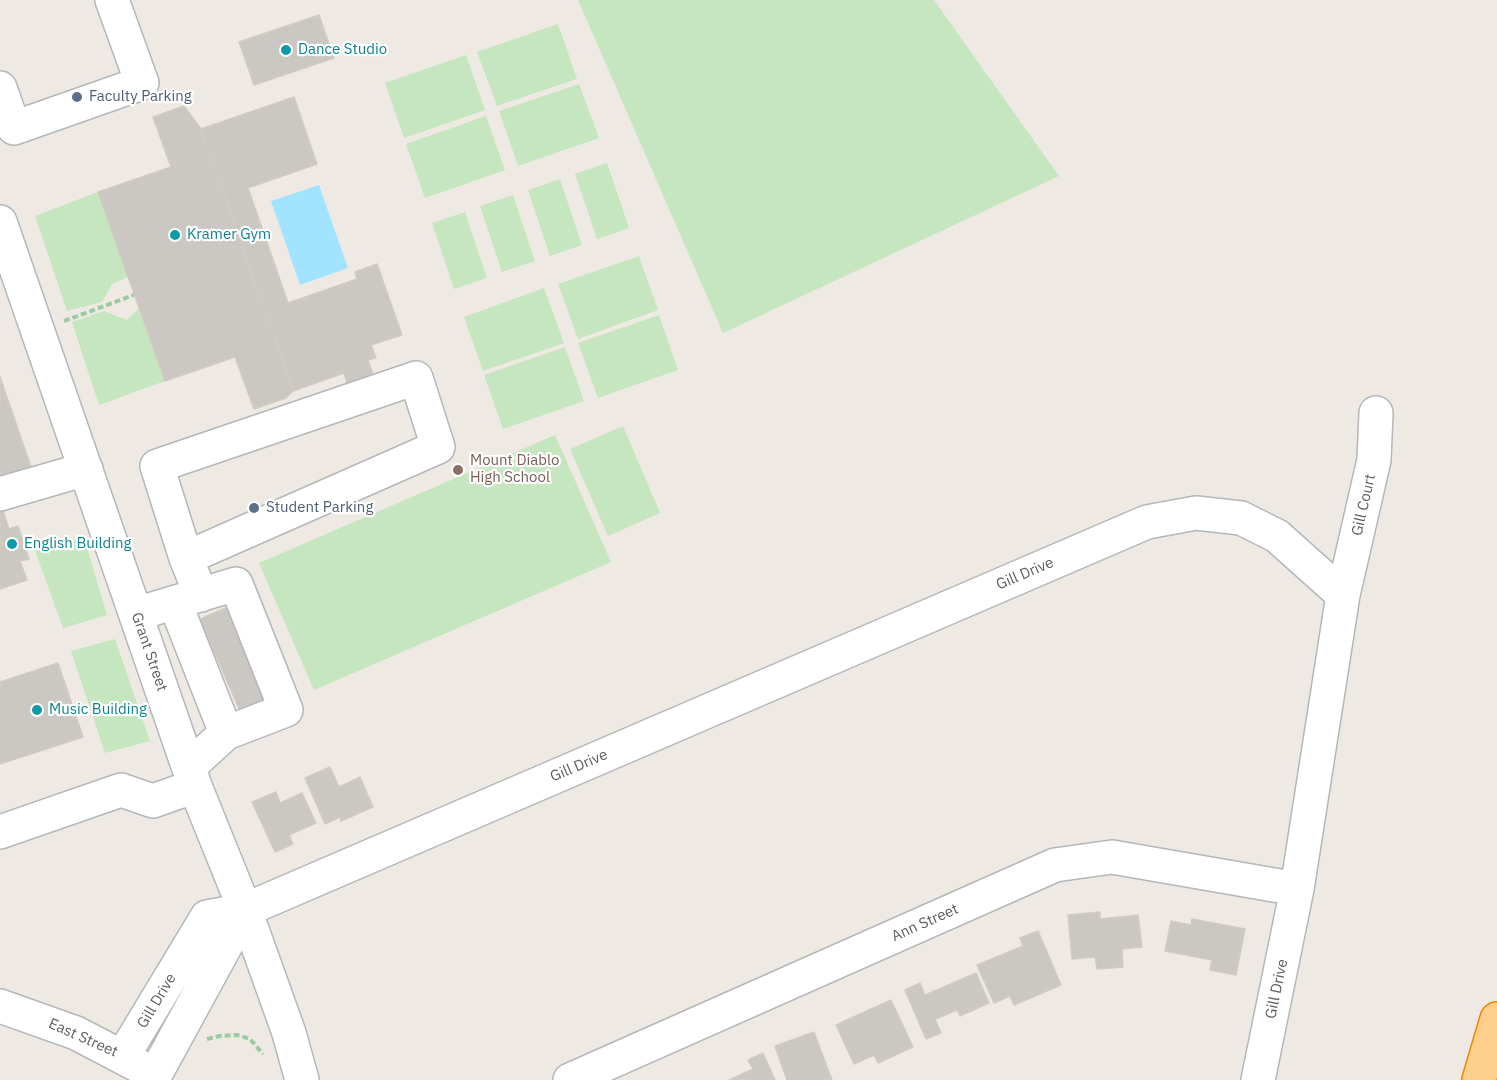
<!DOCTYPE html>
<html>
<head>
<meta charset="utf-8">
<style>
  body { margin:0 }
  canvas { display:block; background:#eeeae3 }
</style>
</head>
<body>
<canvas width="1497" height="1080"></canvas>
<script>
const context = document.querySelector('canvas').getContext('2d');
context.lineJoin = 'round';
function fillPath(path, color) { context.fillStyle = color; context.fill(path, 'evenodd'); }
const shape = rows => new Path2D(rows.map(r => 'M' + r).join(''));
function stroke(path, color, width, dash) { context.strokeStyle = color; context.lineWidth = width; context.lineCap = dash ? 'butt' : 'round'; context.setLineDash(dash || []); context.stroke(path); }
function write(font, color, halo, rows, align = 'center') {
  context.font = font + ' "IBM Plex Sans",sans-serif'; context.lineWidth = 4.5; context.setLineDash([]); context.textBaseline = 'middle'; context.strokeStyle = halo; context.fillStyle = color; for (const [text, x, y, turn = 0] of rows) {
    context.save(); context.translate(x, y); context.rotate((+turn || 0) * Math.PI / 180); context.textAlign = isNaN(turn) ? turn : align; if (halo) context.strokeText(text, 0, 0); context.fillText(text, 0, 0); context.restore();
  }
}
fillPath(shape([
  [578,0,934,0,1059,176,723,333],
  [558,24,577,79,497,106,477,52],
  [466,55,485,110,404,138,385,83],
  [579,84,599,138,518,166,499,111],
  [486,116,505,170,425,198,406,144],
  [607,163,629,228,597,239,575,174],
  [560,179,582,245,550,256,528,190],
  [98,192,128,277,112,284,102,302,67,311,35,216],
  [513,195,535,261,502,272,480,206],
  [465,212,487,278,454,289,432,223],
  [639,256,658,310,578,339,558,284],
  [544,288,564,343,483,371,464,317],
  [139,308,165,381,99,405,72,322,104,311,127,320],
  [659,315,678,370,598,398,578,343],
  [565,347,584,401,503,429,484,375],
  [623,426,660,513,608,536,570,449],
  [555,435,611,562,314,690,259,563],
  [84,537,107,615,63,628,35,551],
  [115,639,150,741,105,753,71,651]
]), '#c5e6bf');
fillPath(shape([
  [319,185,348,268,300,285,271,201]
]), '#a2e4ff');
const building = shape([
  [319,15,334,58,254,85,239,42,319,15],
  [294,97,317,164,248,188,288,303,357,279,355,272,377,264,402,335,371,345,376,358,368,360,373,374,347,383,344,373,293,391,201,129,294,97],
  [184,106,201,129,293,391,286,398,254,409,235,357,165,381,98,192,171,167,153,117,184,106],
  [0,377,31,467,0,477,0,377],
  [3,511,9,529,18,526,29,559,20,561,27,580,0,589,0,512,3,511],
  [235,604,275,696,240,711,200,619,235,604],
  [58,663,83,737,0,764,0,682,58,663],
  [330,767,339,787,360,777,373,807,341,821,340,817,325,824,305,778,330,767],
  [276,792,280,803,302,793,316,823,289,835,293,844,275,852,252,802,276,792],
  [1100,912,1100,919,1138,915,1142,947,1122,949,1123,967,1097,969,1095,957,1072,959,1068,915,1100,912],
  [1192,919,1245,929,1236,975,1210,970,1212,960,1165,951,1171,921,1191,925,1192,919],
  [1038,931,1061,985,1014,1005,1010,996,994,1003,977,965,1023,946,1020,938,1038,931],
  [976,973,989,1003,960,1016,957,1010,935,1019,941,1033,926,1039,905,990,920,983,925,995,976,973],
  [891,1000,913,1047,878,1063,874,1055,854,1064,836,1025,891,1000],
  [814,1032,832,1080,787,1080,775,1046,814,1032],
  [763,1053,775,1080,729,1080,753,1069,748,1060,763,1053]
]);
fillPath(building, '#cbc7c2');
stroke(building, '#d3cbc1', 1.5);
const minor = shape([
  [0,88,14,128,142,83,112,0],
  [0,222,195,786,245,910,289,1033,302,1080],
  [0,494,86,469],
  [186,558,438,447,416,378,157,466,186,558,201,595],
  [175,603,226,733],
  [136,614,236,584,286,710,226,733,189,767],
  [0,832,121,790,153,801,195,786],
  [0,1006,76,1033,143,1068],
  [123,1056,207,917,245,910,1147,522,1196,513,1241,518,1277,536,1343,595],
  [155,1075,245,910],
  [570,1080,1055,865,1112,857,1297,889],
  [1258,1080,1297,889,1343,595,1374,460,1376,413]
]);
const highway = shape([
  [1479,1080,1497,1019]
]);
stroke(minor, '#b4b7ba', 36);
stroke(highway, '#f08300', 36);
stroke(shape([
  [64,321,134,295],
  [207,1039,220,1036,237,1035,250,1039,263,1054]
]), '#9bcba2', 4, [6, 3]);
stroke(minor, '#fff', 33);
stroke(highway, '#fdcf8b', 33);
for (const [x, y, r, color] of [
  [286,50,6,"#0f9aa8"],
  [77,97,6,"#5c6f8a"],
  [175,235,6,"#0f9aa8"],
  [458,470,6,"#8d6e63"],
  [254,508,6,"#5c6f8a"],
  [12,544,6,"#0f9aa8"],
  [37,710,6,"#0f9aa8"]
]) { const dot = new Path2D(); dot.arc(x, y, r, 0, 2 * Math.PI); context.fillStyle = color; context.fill(dot); stroke(dot, '#fff', 2); }
write('15px', '#0d838f', '#fff', [
  ["Dance Studio",298,50],
  ["Kramer Gym",187,235],
  ["English Building",24,544],
  ["Music Building",49,710]
], 'left');
write('15px', '#4e5e75', '#fff', [
  ["Faculty Parking",89,97],
  ["Student Parking",266,508]
], 'left');
write('15px', '#785e54', '#fff', [
  ["Mount Diablo",470,461],
  ["High School",470,478]
], 'left');
write('15px', '#5b6064', '#fff', [
  ["Gill Court",1364,505,-77],
  ["Gill Drive",1025,574,-23],
  ["Grant Street",149,652,71],
  ["Gill Drive",579,766,-23],
  ["Ann Street",925,923,-24],
  ["Gill Drive",1277,989,-78],
  ["Gill Drive",157,1001,-59],
  ["East Street",83,1038,24]
]);
</script>
</body>
</html>
